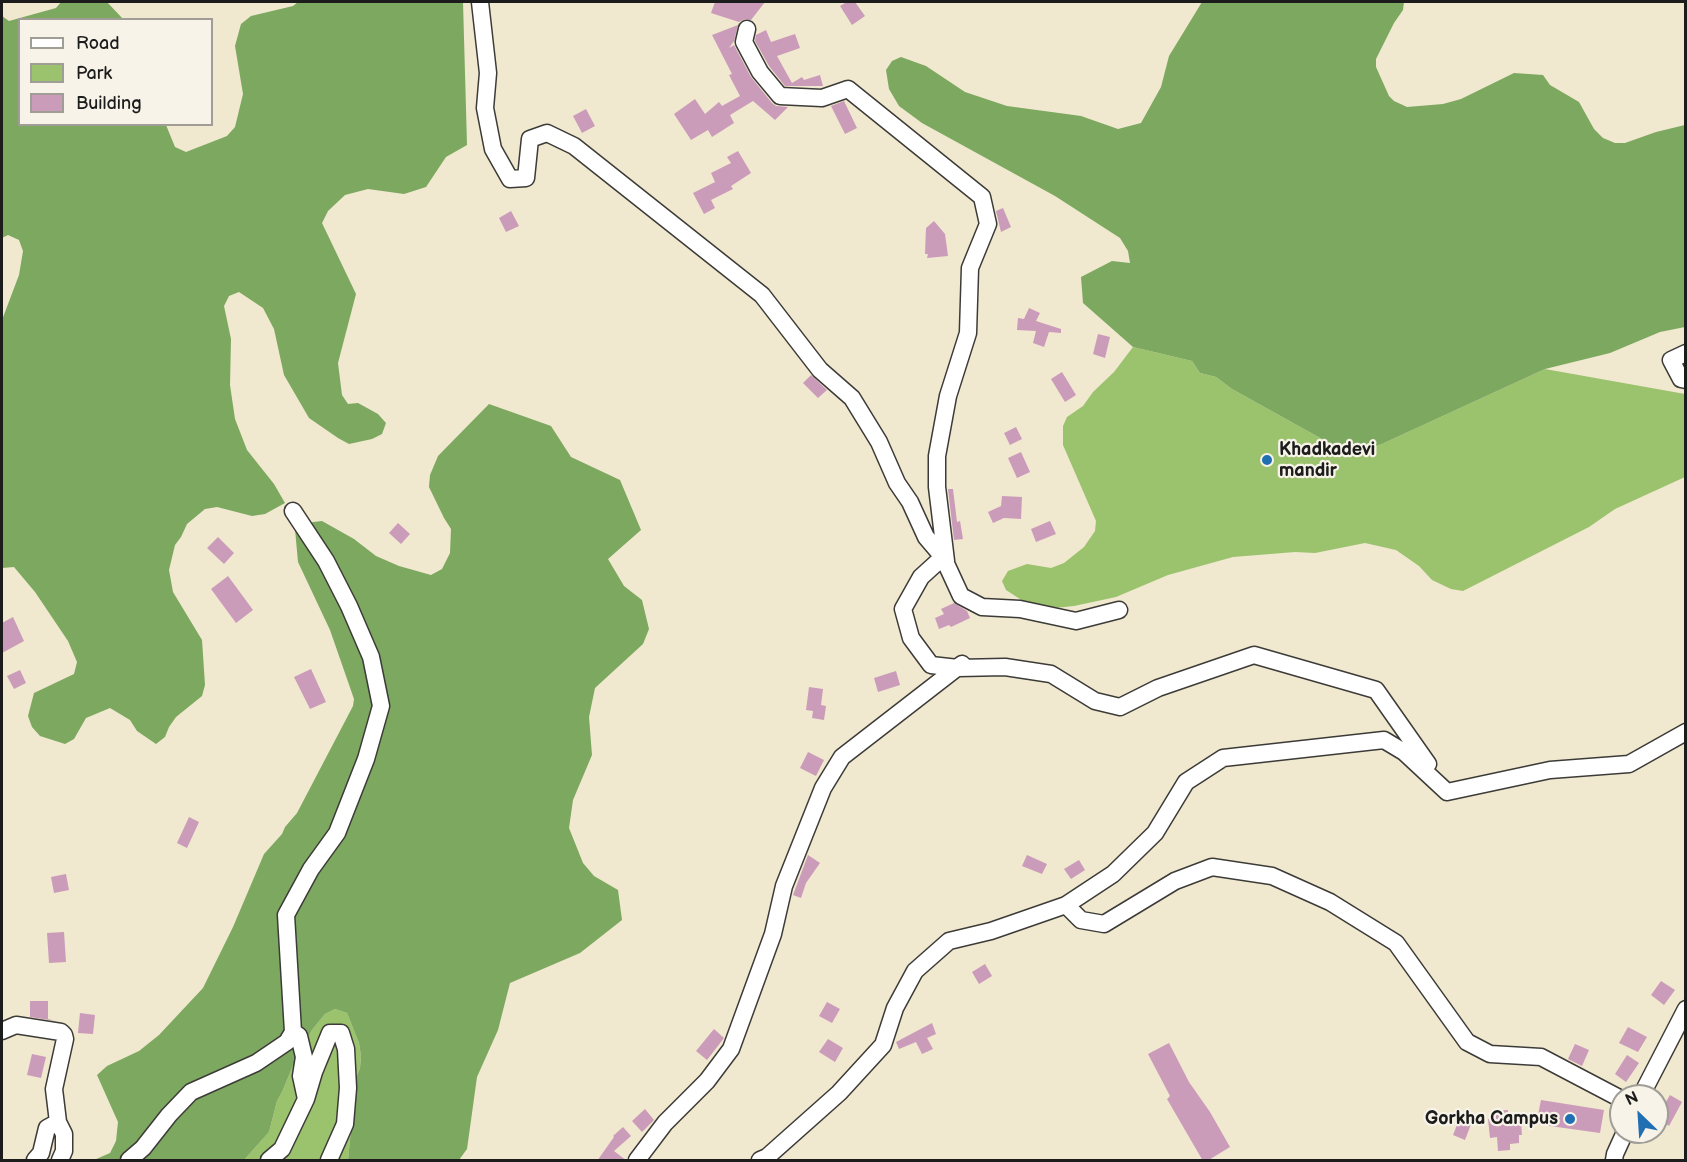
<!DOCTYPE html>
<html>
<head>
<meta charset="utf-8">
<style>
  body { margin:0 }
  #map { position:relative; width:1687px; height:1162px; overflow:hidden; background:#f0e8cf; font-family:"Balsamiq Sans",sans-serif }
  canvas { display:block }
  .frame { position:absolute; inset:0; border:3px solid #1c1c1c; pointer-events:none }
  .legend { position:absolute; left:18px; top:18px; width:195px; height:108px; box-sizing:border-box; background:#f7f3e8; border:2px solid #9f9d96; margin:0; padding:8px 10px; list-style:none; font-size:18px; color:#1c1c1c }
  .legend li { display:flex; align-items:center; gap:12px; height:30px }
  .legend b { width:30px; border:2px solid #9f9d96 }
  .north { position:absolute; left:1609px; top:1084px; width:60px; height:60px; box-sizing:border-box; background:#f7f3e8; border:2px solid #9f9d96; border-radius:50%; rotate:335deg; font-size:16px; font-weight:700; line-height:24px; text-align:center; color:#1c1c1c }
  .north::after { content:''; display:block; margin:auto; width:21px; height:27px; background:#1f6fb2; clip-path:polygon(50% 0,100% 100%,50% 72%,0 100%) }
</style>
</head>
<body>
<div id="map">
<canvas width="1687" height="1162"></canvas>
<div class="frame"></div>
<ul class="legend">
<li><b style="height:8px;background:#fff"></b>Road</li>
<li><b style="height:16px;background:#9bc26d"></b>Park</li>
<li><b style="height:16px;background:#cb9bba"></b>Building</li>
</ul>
<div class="north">N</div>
</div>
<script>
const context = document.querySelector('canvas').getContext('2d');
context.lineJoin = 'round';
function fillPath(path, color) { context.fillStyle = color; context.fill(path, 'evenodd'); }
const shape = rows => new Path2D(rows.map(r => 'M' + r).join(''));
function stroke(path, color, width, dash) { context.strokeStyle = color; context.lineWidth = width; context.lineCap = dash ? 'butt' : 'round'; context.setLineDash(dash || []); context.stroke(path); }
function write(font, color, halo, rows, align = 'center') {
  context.font = font + ' "Balsamiq Sans",sans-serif'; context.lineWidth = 4.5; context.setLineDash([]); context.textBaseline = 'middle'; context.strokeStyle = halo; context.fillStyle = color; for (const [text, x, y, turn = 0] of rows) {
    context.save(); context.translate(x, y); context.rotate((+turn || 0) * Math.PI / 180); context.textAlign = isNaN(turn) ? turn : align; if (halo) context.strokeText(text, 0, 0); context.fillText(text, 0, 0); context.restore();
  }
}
fillPath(shape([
  [1133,347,1192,361,1200,373,1216,377,1232,389,1331,444,1384,443,1545,369,1685,394,1685,477,1615,509,1589,527,1463,591,1451,589,1432,580,1419,566,1396,550,1365,543,1315,553,1295,552,1233,557,1168,575,1116,597,1074,606,1055,608,1026,603,1006,590,1002,581,1008,571,1027,564,1051,568,1064,563,1084,547,1095,531,1096,521,1063,445,1063,426,1067,417,1083,406,1093,392,1114,372],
  [335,1009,347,1013,359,1043,361,1056,360,1068,356,1078,348,1160,244,1160,269,1132,277,1101,282,1092,297,1056,312,1030,325,1014]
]), '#9bc26d');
fillPath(shape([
  [61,2,107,2,123,19,20,20,20,124,166,125,175,147,186,152,227,136,235,127,243,94,235,46,241,24,251,16,293,6,298,2,463,2,467,145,446,157,426,187,404,194,368,189,345,195,328,211,322,223,356,294,338,363,342,395,348,404,358,403,378,414,386,423,382,434,372,439,349,444,338,438,309,418,284,375,274,329,263,308,239,292,229,296,224,306,231,339,230,385,235,419,247,450,274,484,285,503,265,514,252,516,217,507,205,509,187,524,181,537,175,545,169,570,173,592,202,640,205,685,202,696,176,717,169,727,165,737,156,744,137,731,130,720,110,708,86,718,74,739,65,744,40,736,32,727,28,716,34,693,74,674,77,662,68,641,35,592,14,567,2,568,2,320,19,275,23,251,19,240,8,235,2,238,2,16,9,21,56,8],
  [1202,2,1404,2,1403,10,1394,23,1376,59,1376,67,1389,96,1394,101,1407,107,1443,104,1461,99,1514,73,1543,75,1550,85,1579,102,1594,129,1603,138,1615,143,1625,143,1656,132,1685,125,1685,327,1660,332,1610,353,1545,369,1384,443,1371,447,1350,448,1331,444,1232,389,1216,377,1200,373,1192,361,1133,347,1083,303,1081,277,1112,261,1130,263,1128,251,1120,238,1055,196,922,123,899,106,889,89,886,70,892,61,901,57,926,66,965,92,1007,106,1081,116,1118,129,1141,123,1161,87,1169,56],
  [489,404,551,426,571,457,620,480,641,530,608,559,624,586,642,600,649,629,643,644,595,688,589,717,592,755,573,800,569,828,583,863,594,876,618,890,622,920,580,953,510,983,498,1030,477,1077,467,1149,459,1160,348,1160,356,1078,360,1068,361,1056,359,1043,347,1013,335,1009,325,1014,312,1030,297,1056,282,1092,277,1101,269,1132,244,1160,94,1160,110,1153,116,1141,118,1122,97,1075,107,1066,139,1051,159,1035,203,988,233,927,264,854,282,834,285,827,297,813,353,706,354,699,330,630,298,562,295,529,305,523,322,521,354,539,376,556,399,566,431,575,442,569,450,553,451,529,444,518,429,487,430,475,438,456]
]), '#7ca860');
fillPath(shape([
  [715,2,765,2,751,20,745,19,739,22,711,13],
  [847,2,855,2,865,16,852,25,840,6],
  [738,25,734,41,729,48,734,45,751,77,772,103,776,106,788,107,775,120,753,101,730,115,734,123,712,137,708,130,691,140,674,114,695,99,705,114,719,102,722,106,740,96,729,75,732,74,712,35],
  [766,30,771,42,795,34,800,48,777,56,792,83,802,77,804,80,820,75,823,86,785,86,769,66,755,41,756,35],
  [844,101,857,128,845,134,831,106],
  [586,109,595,126,582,133,573,116],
  [738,151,751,173,731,186,733,189,711,200,715,208,704,214,693,193,715,182,711,173,731,163,727,157],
  [1003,208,1011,227,1001,232,996,211],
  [511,211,519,226,506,232,499,218],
  [934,221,945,234,948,256,927,258,928,254,925,254,926,228],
  [1029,308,1040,313,1036,321,1061,329,1061,333,1049,332,1044,347,1033,343,1036,331,1017,330,1018,318,1024,319],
  [1098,334,1110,337,1105,358,1093,354],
  [1062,372,1076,395,1065,402,1051,379],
  [811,375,827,390,818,398,803,383],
  [1016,427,1022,439,1010,445,1004,433],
  [1021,452,1030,472,1017,478,1008,458],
  [948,489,953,489,957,522,960,521,963,539,954,540],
  [1002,496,1022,497,1021,519,1004,518,993,523,988,512,1001,506],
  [1050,521,1056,534,1036,542,1031,529],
  [398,523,410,534,401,544,389,533],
  [218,537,234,553,224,564,207,548],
  [228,576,253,610,236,623,211,589],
  [954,603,967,611,970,618,951,627,949,625,939,629,935,618,944,614,941,609],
  [13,617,24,641,2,653,2,623],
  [311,669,326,702,310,709,294,677],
  [20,670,26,683,14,689,7,676],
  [896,671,900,685,878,692,874,678],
  [809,687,823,689,821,705,826,706,824,720,812,718,813,711,806,710],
  [808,752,824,760,816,776,800,768],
  [189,817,199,822,187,848,177,843],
  [808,855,820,863,806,883,801,898,793,895],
  [1027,855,1047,864,1042,874,1022,866],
  [1079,860,1085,870,1071,879,1064,869],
  [66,874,69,890,54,893,51,877],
  [64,932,66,962,49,963,47,933],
  [985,964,992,976,979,984,972,972],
  [1661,981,1675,990,1664,1005,1651,995],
  [30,1001,48,1001,48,1019,56,1021,30,1017],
  [827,1002,840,1009,832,1023,819,1016],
  [80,1013,95,1015,93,1034,78,1033],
  [932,1023,936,1034,927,1038,933,1049,922,1054,916,1042,899,1049,896,1042],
  [1628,1027,1647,1037,1638,1052,1619,1043],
  [714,1029,724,1038,707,1060,696,1051],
  [828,1039,843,1048,835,1062,819,1052],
  [1169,1043,1189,1082,1210,1112,1230,1147,1207,1161,1203,1161,1167,1099,1170,1096,1148,1054],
  [1575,1044,1589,1050,1582,1066,1568,1059],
  [32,1054,46,1057,41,1078,27,1075],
  [1627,1055,1639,1063,1626,1082,1615,1074],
  [1670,1095,1682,1102,1669,1126,1657,1117],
  [1541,1100,1604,1110,1600,1133,1521,1122,1522,1135,1519,1135,1519,1143,1510,1144,1510,1150,1498,1151,1497,1137,1490,1138,1488,1119,1496,1118,1495,1111,1508,1110,1508,1117,1538,1115],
  [645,1109,654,1120,642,1132,632,1121],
  [1461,1115,1473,1119,1465,1140,1453,1135],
  [623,1127,631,1136,614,1151,627,1161,597,1161,614,1137,613,1136]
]), '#cb9bba');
const minor = shape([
  [480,2,488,73,485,108,493,149,510,179,526,178,530,139,547,133,574,146,762,295,820,370,852,398,879,442,897,483,910,502,926,537,943,557,961,596,982,607,1020,609,1076,621,1119,610],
  [747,29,744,42,760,72,780,96,822,98,848,89,982,197,988,224,970,268,968,333,948,396,937,456,937,487,946,561],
  [1686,353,1671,360,1681,379,1686,380],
  [293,511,326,561,349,606,371,657,381,706,366,759,337,833,311,869,286,915,293,1032,299,1036,304,1057,301,1076,306,1099],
  [943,557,921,577,903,609,911,638,931,665,958,668,1005,667,1051,674,1095,701,1120,707,1158,688,1254,655,1376,690,1428,764],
  [2,1031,16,1025,61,1032,64,1035,65,1039,54,1089,58,1122],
  [1641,1096,1686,1009],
  [1621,1099,1541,1057,1490,1054,1467,1042,1396,943,1330,902,1272,876,1212,867,1175,881,1104,924,1081,920,1066,905,1113,874,1155,833,1186,782,1223,758,1384,740,1404,752,1447,792,1550,770,1629,764,1686,732],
  [35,1160,41,1153,47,1128,58,1122,64,1134,64,1151,60,1160],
  [129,1160,143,1148,169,1115,191,1092,256,1063,287,1042,293,1032],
  [269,1160,282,1149,306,1099,314,1072,330,1033,341,1033,346,1049,348,1088,345,1124,329,1160],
  [637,1160,665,1123,707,1081,731,1049,773,934,784,886,823,788,842,757,962,664],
  [760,1160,767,1157,839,1093,883,1045,895,1008,915,971,949,941,991,931,1066,905],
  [1614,1160,1615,1154,1625,1132]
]);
stroke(minor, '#3c3b37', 19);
stroke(minor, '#fff', 16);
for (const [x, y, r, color] of [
  [1267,460,6,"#1f6fb2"],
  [1570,1119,6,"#1f6fb2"]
]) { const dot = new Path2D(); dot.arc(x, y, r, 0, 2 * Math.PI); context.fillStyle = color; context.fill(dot); stroke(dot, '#f7f3e8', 2); }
write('bold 18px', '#1c1c1c', '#f7f3e8', [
  ["Khadkadevi",1279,450],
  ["mandir",1279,471],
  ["Gorkha Campus",1558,1119,"right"]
], 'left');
</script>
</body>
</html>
